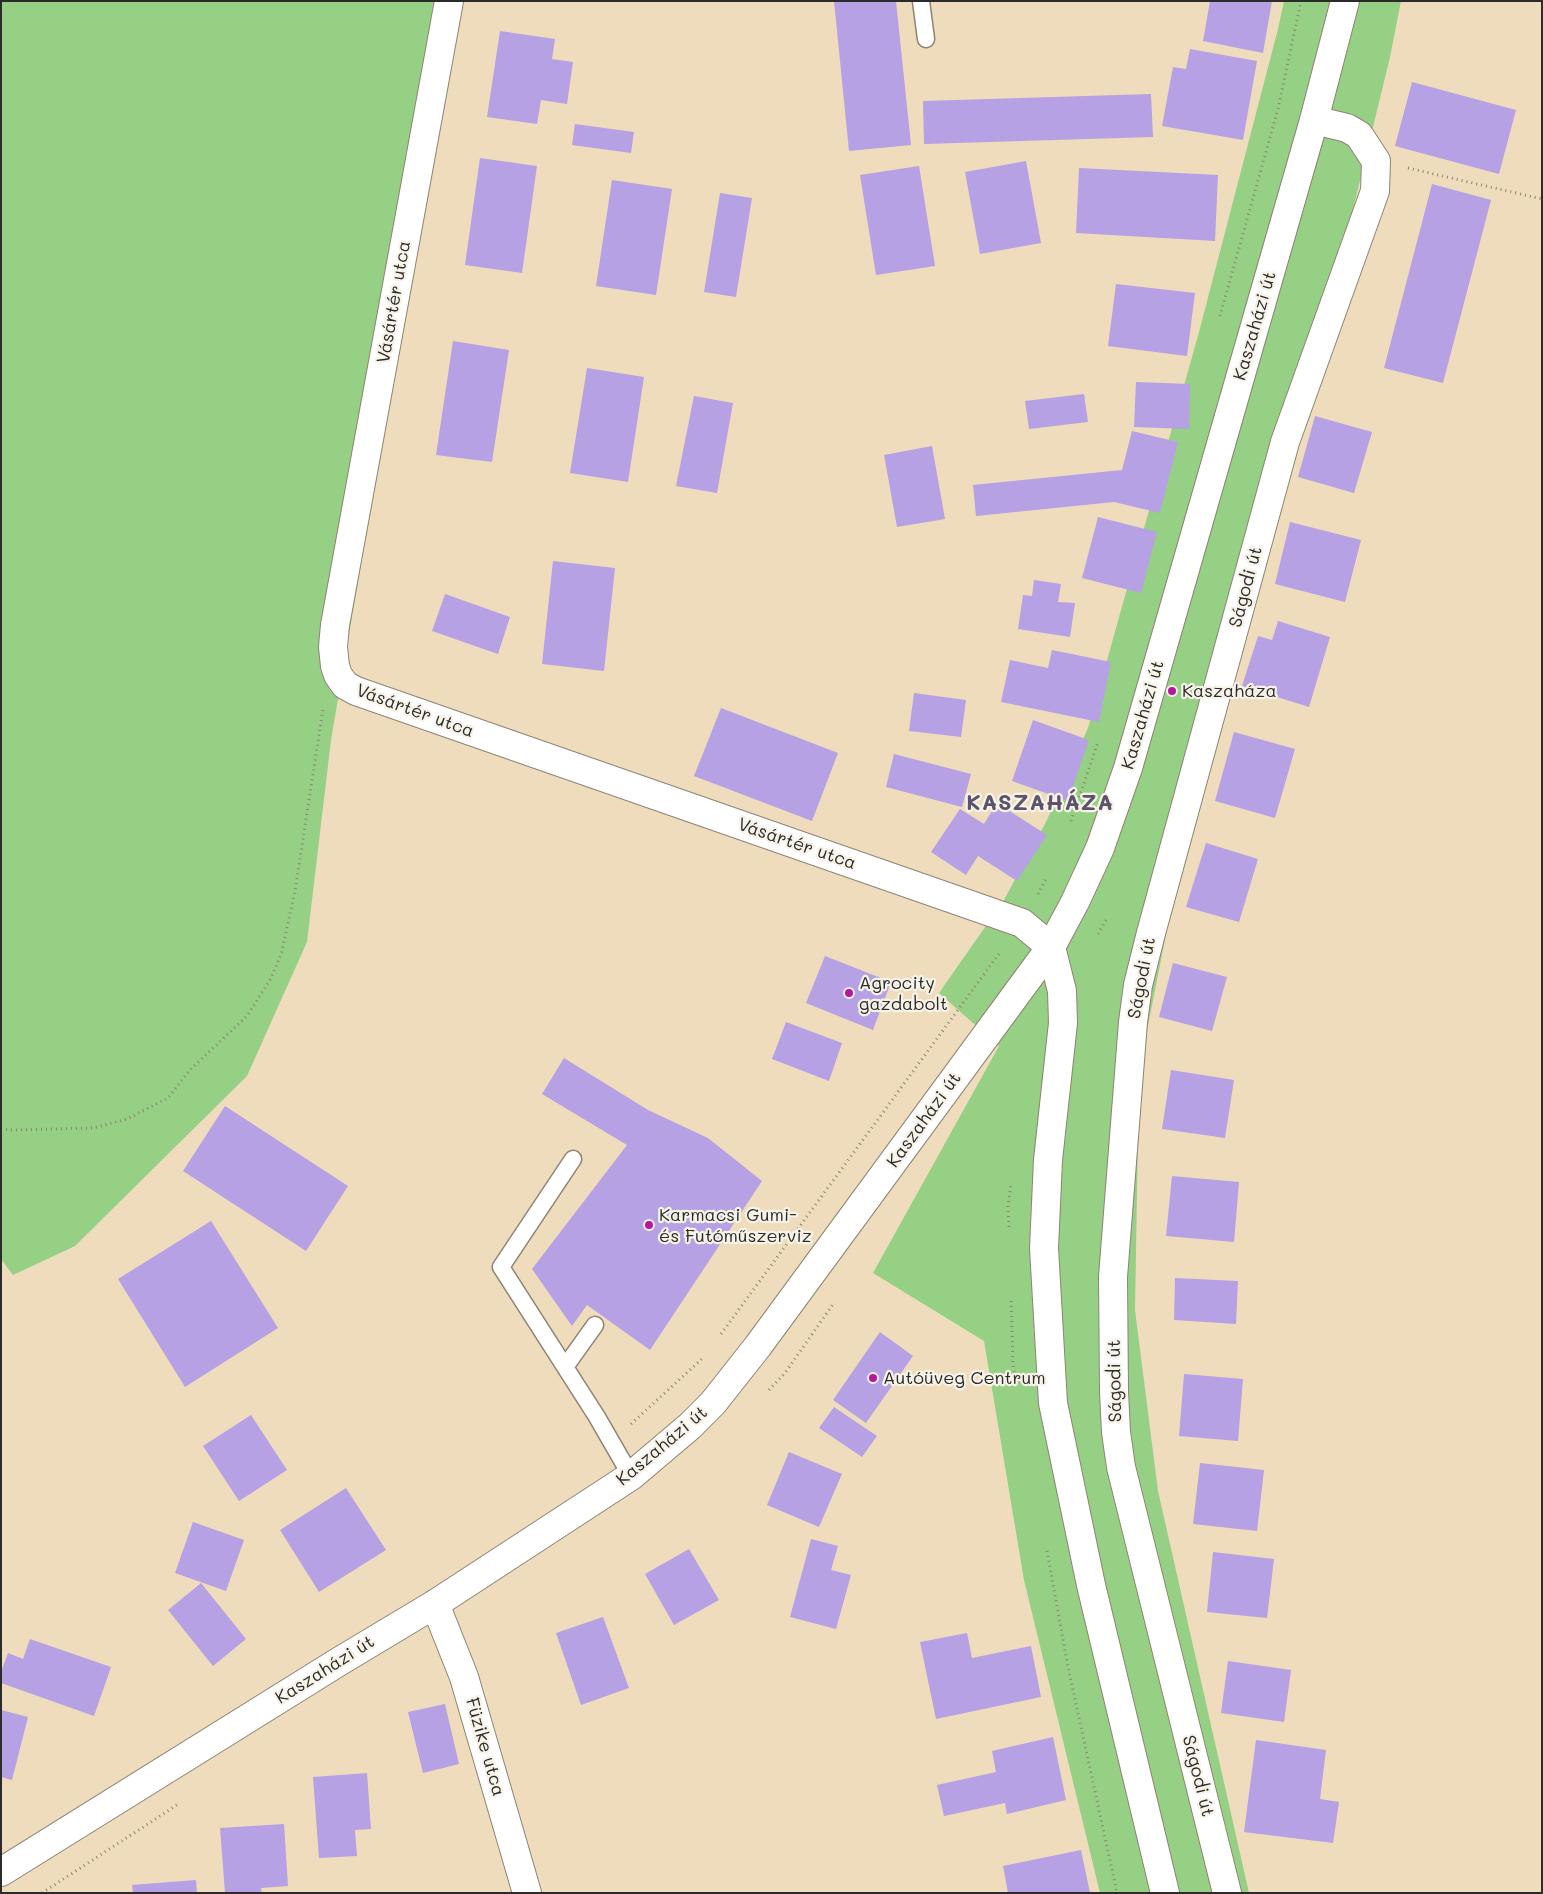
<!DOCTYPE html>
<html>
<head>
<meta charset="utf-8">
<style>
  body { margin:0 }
  #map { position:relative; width:1543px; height:1894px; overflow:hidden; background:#efdcbc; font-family:Mali,sans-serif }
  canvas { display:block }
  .frame { position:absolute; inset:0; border:2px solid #2b2b2b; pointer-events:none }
</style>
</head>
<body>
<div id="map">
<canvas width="1543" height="1894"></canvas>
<div class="frame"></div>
</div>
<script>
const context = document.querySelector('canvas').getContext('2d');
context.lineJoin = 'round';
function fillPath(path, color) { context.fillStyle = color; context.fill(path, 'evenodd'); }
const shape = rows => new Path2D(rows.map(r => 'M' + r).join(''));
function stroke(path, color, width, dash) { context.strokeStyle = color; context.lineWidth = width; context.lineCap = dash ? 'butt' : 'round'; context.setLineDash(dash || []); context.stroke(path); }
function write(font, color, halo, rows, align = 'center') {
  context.font = font + ' Mali,sans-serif'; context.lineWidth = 4.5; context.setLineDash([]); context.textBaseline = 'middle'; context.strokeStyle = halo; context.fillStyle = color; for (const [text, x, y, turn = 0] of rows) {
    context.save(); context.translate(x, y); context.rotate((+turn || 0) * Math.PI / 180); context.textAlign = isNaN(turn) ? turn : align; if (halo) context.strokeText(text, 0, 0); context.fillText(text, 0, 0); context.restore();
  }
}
fillPath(shape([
  [1,1,457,1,331,740,307,942,247,1076,75,1246,13,1275,1,1259],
  [1284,1,1401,1,1390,57,1314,370,1170,914,1145,1041,1138,1134,1135,1310,1158,1491,1249,1893,1100,1893,1024,1580,984,1341,873,1273,999,1046,939,993,1004,900,1046,822,1088,728,1199,332,1278,29]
]), '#96d084');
fillPath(shape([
  [834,1,896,1,911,145,849,151],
  [1210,1,1272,1,1263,53,1203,41],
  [500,31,555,39,552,59,573,62,567,104,541,100,537,124,487,117],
  [1190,49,1257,61,1243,140,1162,126,1173,67,1186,69],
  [1412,82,1516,110,1499,174,1395,146],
  [1151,94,1153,137,924,144,923,101],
  [575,124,634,132,631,153,572,145],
  [480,158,537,166,522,273,465,265],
  [1026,161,1041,243,980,254,965,172],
  [919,166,935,266,876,275,860,175],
  [1079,168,1218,175,1215,241,1076,233],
  [612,180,672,189,656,295,596,286],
  [1432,184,1491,200,1443,383,1384,368],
  [720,193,752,198,736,297,704,292],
  [1116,284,1195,293,1187,356,1108,346],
  [453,341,509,350,492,462,436,455],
  [587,368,644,377,628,482,570,473],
  [1136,382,1190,384,1189,429,1134,427],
  [1084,394,1088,422,1029,429,1025,401],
  [694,396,733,403,717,493,676,486],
  [1315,416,1372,432,1354,493,1298,477],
  [1132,431,1178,442,1160,513,1114,502,976,516,973,485,1122,470],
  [932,446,945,519,897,527,884,455],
  [1098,517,1157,532,1141,593,1082,578],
  [1290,522,1361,540,1345,602,1275,584],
  [553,561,615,568,604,671,542,664],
  [1034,580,1061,584,1058,602,1075,603,1070,637,1018,629,1023,595,1032,596],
  [445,594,510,617,498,654,432,631],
  [1278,621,1330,637,1309,707,1242,686,1258,636,1272,640],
  [1052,650,1111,662,1099,722,1001,702,1010,660,1048,668],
  [914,693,966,700,961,737,909,731],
  [721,708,838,753,812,821,694,776],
  [1033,720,1089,740,1068,801,1012,781],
  [1234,732,1295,749,1275,818,1215,801],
  [894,754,971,774,962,807,886,787],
  [997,803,1047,835,1017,881,978,856,966,875,931,852,960,809,984,824],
  [1206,843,1258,859,1239,922,1186,907],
  [825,956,891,982,873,1030,806,1003],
  [1173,963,1227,977,1212,1031,1159,1017],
  [786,1022,842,1043,829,1081,772,1059],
  [564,1058,648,1110,708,1138,762,1181,650,1350,587,1305,572,1326,532,1269,627,1145,542,1094],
  [1171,1070,1234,1080,1225,1138,1162,1129],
  [225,1106,348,1186,306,1251,183,1171],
  [1172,1176,1239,1182,1234,1242,1166,1236],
  [211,1221,278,1328,185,1387,118,1279],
  [1175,1278,1238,1281,1236,1324,1174,1320],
  [880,1332,913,1356,866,1423,833,1400],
  [1184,1374,1243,1379,1238,1441,1179,1436],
  [834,1407,877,1436,862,1457,819,1428],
  [251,1415,287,1470,239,1501,203,1446],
  [789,1452,842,1474,819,1527,767,1505],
  [1200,1463,1264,1470,1257,1531,1193,1524],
  [346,1488,386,1550,319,1592,280,1530],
  [193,1522,244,1540,226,1591,175,1573],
  [811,1539,838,1546,831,1570,851,1575,836,1629,790,1617],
  [689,1549,719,1600,674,1625,645,1574],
  [1213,1552,1274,1559,1267,1618,1207,1612],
  [201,1583,246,1639,213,1666,168,1610],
  [603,1617,629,1688,581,1705,556,1633],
  [967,1633,972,1658,1031,1646,1041,1697,936,1719,920,1642],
  [30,1639,111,1667,94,1716,1,1683,1,1672,8,1653,23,1659],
  [1228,1661,1291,1670,1284,1722,1221,1713],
  [445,1704,459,1764,423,1773,408,1712],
  [1,1710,28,1717,12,1780,1,1777],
  [1053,1737,1066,1800,1007,1814,1005,1803,944,1816,937,1785,996,1772,992,1751],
  [1256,1740,1326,1750,1320,1799,1339,1802,1333,1843,1244,1832],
  [367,1773,371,1829,355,1830,357,1856,319,1858,313,1777],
  [284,1824,288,1886,261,1888,262,1893,225,1893,220,1828],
  [1081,1850,1090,1893,1008,1893,1003,1866],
  [196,1880,197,1893,133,1893,132,1885]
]), '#b5a1e3');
const service = shape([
  [921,1,926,39],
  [573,1159,501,1267,597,1417,631,1476],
  [565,1367,595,1325]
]);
const minor = shape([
  [449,1,335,625,333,647,335,666,338,675,345,685,356,691,1022,923,1051,947,1062,991,1063,1023,1048,1160,1044,1248,1053,1403,1091,1585,1165,1893],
  [435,1604,464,1677,527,1893],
  [1227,1893,1121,1467,1116,1432,1114,1392,1113,1277,1133,1022,1138,985,1151,933,1285,442,1375,191,1376,161,1359,135,1347,128,1314,120]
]);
const tertiary = shape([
  [1,1872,340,1661,435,1604,631,1476,690,1426,713,1403,758,1346,1051,947,1075,902,1100,848,1128,768,1314,120,1345,1]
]);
stroke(service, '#8d8474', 19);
stroke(minor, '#8d8474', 30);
stroke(tertiary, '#8d8474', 30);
stroke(shape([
  [1408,168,1542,199],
  [1220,316,1278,109,1301,1],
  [1071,821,1098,742],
  [1038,894,1047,877],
  [1098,934,1106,920],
  [1,1129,13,1130,93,1128,127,1119,168,1098,190,1070,247,1016,270,980,281,955,295,891,323,709],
  [1009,1227,1008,1206,1011,1184],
  [1011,1301,1013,1365,1016,1382],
  [721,1334,1001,951],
  [769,1390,785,1373,834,1303],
  [631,1424,704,1357],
  [1047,1551,1068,1667,1117,1893],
  [42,1893,180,1803]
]), '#8d8474', 3, [1, 4]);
stroke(service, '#fff', 16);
stroke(minor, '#fff', 28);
stroke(tertiary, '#fff', 28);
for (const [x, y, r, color] of [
  [1172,691,5,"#b5179e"],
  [849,993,5,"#b5179e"],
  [649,1225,5,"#b5179e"],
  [873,1378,5,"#b5179e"]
]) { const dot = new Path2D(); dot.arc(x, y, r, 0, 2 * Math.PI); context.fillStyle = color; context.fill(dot); stroke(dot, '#f7f3e8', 2); }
write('18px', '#2b2b2b', '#f7f3e8', [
  ["Vásártér utca",394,302,-80],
  ["Kaszaházi út",1255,326,-74],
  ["Ságodi út",1246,587,-75],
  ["Vásártér utca",415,711,20],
  ["Kaszaházi út",1143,715,-74],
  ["Vásártér utca",797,844,19],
  ["Ságodi út",1142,978,-79],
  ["Kaszaházi út",924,1120,-54],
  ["Ságodi út",1115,1381,-91],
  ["Kaszaházi út",662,1446,-40],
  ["Kaszaházi út",325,1670,-32],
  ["Füzike utca",485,1747,74],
  ["Ságodi út",1198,1776,76]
]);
write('18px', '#2b2b2b', '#f7f3e8', [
  ["Kaszaháza",1182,691],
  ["Agrocity",859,983],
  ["gazdabolt",859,1004],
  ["Karmacsi Gumi-",659,1215],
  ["és Futóműszerviz",659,1236],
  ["Autóüveg Centrum",883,1378]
], 'left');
context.letterSpacing = '1px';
write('bold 22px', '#5b546b', '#f7f3e8', [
  ["KASZAHÁZA",1040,803]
]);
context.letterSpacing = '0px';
</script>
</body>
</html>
